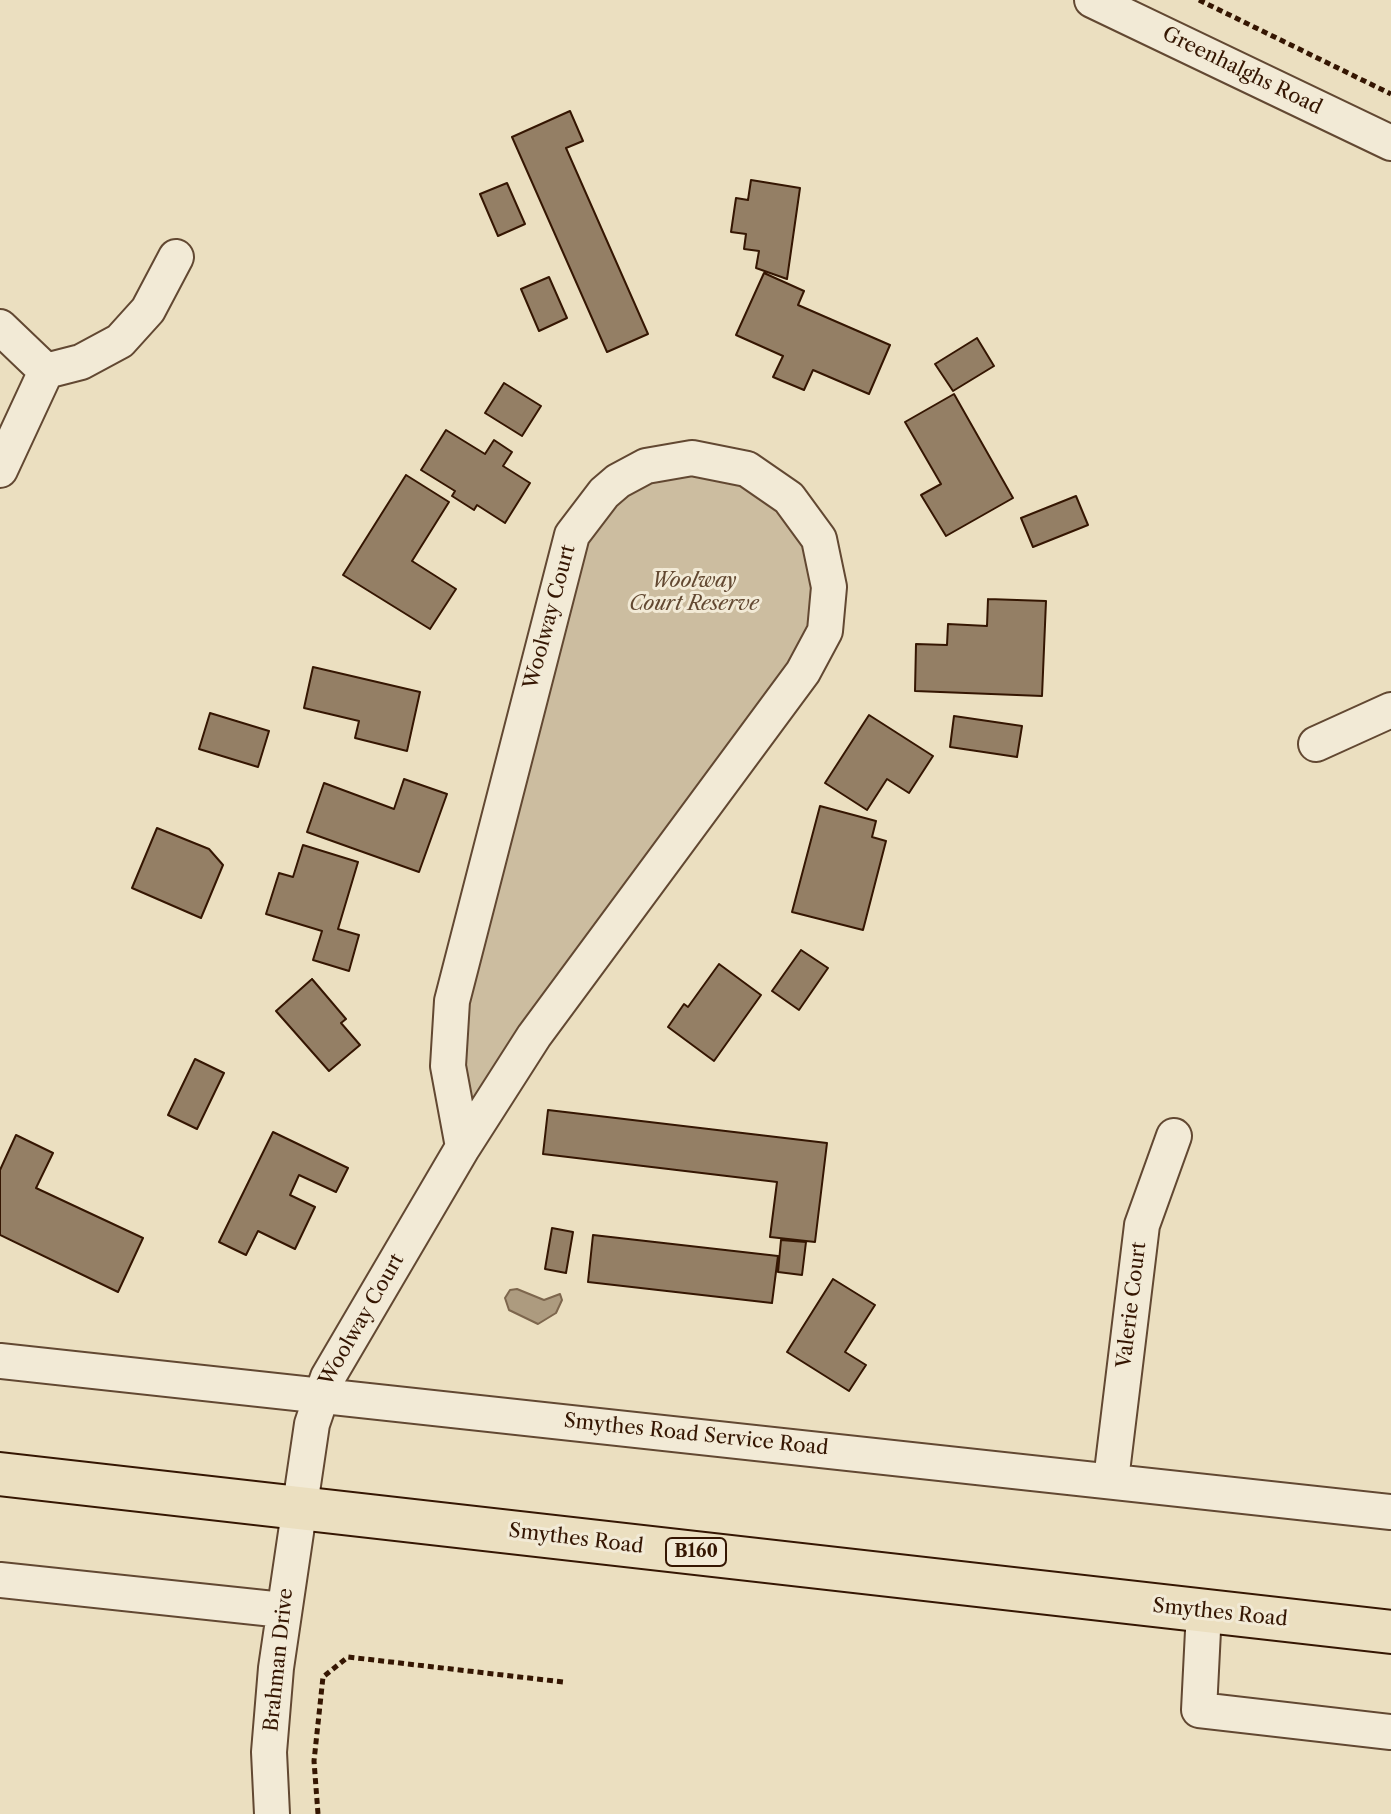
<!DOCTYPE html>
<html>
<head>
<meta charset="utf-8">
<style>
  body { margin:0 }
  canvas { display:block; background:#ebdfc0 }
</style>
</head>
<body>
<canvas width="1391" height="1814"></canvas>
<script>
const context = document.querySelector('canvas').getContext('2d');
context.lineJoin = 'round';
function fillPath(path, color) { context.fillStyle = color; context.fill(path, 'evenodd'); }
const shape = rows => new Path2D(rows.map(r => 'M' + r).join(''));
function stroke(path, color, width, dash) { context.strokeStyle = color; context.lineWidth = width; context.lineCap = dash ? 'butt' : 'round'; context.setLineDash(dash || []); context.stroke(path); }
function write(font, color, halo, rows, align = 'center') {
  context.font = font + ' "Libre Caslon Text",serif'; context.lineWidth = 6; context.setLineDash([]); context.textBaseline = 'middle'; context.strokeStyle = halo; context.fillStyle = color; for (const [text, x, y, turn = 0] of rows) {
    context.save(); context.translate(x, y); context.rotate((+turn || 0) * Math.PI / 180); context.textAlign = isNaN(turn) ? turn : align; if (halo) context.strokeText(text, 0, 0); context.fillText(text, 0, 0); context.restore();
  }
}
fillPath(shape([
  [707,470,764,492,805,540,816,581,809,637,480,1099,472,1102,465,1092,462,1020,588,533,637,484]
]), '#ccbda0');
const water = shape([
  [517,1289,544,1300,560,1294,562,1300,556,1313,538,1324,509,1310,505,1298,510,1290,517,1289]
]);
fillPath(water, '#ad9b7f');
stroke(water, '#7d664d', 2);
const building = shape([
  [570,111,583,141,566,148,648,334,607,352,512,137,570,111],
  [751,180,800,188,787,279,756,268,759,251,744,249,746,234,731,232,736,198,748,200,751,180],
  [507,183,525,224,498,236,480,194,507,183],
  [764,273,804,291,798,305,890,345,869,394,813,370,804,390,773,377,783,356,736,335,764,273],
  [549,277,567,318,539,331,521,289,549,277],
  [977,338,994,366,953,391,935,364,977,338],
  [504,383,541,406,522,436,485,413,504,383],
  [954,394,1013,498,946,536,921,495,941,484,905,422,954,394],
  [446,430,485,454,494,440,512,452,503,466,530,483,505,523,477,505,474,510,452,496,455,491,421,470,446,430],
  [406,475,449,502,412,561,456,589,430,629,343,575,406,475],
  [1076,496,1088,525,1033,547,1021,518,1076,496],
  [988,599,1046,601,1042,696,915,691,916,644,947,645,948,624,987,626,988,599],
  [313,667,420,692,407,751,355,738,359,721,304,708,313,667],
  [210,713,269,731,258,767,199,749,210,713],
  [869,715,933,756,909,793,887,779,867,810,825,783,869,715],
  [954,716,1022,726,1017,757,950,747,954,716],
  [404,779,447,794,419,872,307,832,324,783,394,809,404,779],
  [820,806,876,821,872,837,886,841,863,930,792,912,820,806],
  [157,828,209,849,223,865,201,918,132,888,157,828],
  [303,845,358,862,338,929,359,935,349,971,313,960,322,931,266,914,279,873,293,877,303,845],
  [801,950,828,968,799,1010,772,991,801,950],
  [719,964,761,995,714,1061,668,1027,684,1004,688,1007,719,964],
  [312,979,346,1019,341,1023,360,1045,329,1071,276,1011,312,979],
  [195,1059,224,1073,197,1129,168,1115,195,1059],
  [548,1110,827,1143,815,1242,770,1237,777,1182,543,1154,548,1110],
  [273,1132,348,1168,336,1192,299,1175,290,1195,315,1207,295,1249,258,1231,246,1255,219,1242,273,1132],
  [16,1135,53,1153,36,1188,143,1238,118,1292,0,1235,0,1170,16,1135],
  [552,1228,573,1232,566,1273,545,1269,552,1228],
  [593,1235,778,1256,772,1303,588,1282,593,1235],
  [781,1240,806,1242,802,1275,778,1272,781,1240],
  [833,1279,875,1305,845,1352,866,1365,849,1391,787,1352,833,1279]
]);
fillPath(building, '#947f65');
stroke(building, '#351602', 2);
const minor = shape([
  [1092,0,1391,143],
  [0,327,46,371,0,470],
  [46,371,81,362,120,341,148,310,176,257],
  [1316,744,1391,710],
  [0,1361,1391,1512],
  [1111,1480,1142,1225,1174,1136],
  [0,1580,283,1610],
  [1204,1611,1199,1710,1391,1732],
  [272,1814,269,1752,276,1668,312,1424,328,1377,463,1147,534,1036,803,672,825,631,829,587,819,539,789,498,747,469,692,458,646,466,618,481,604,493,572,535,452,1001,448,1066,463,1147]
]);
const major = shape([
  [0,1474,1391,1632]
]);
stroke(minor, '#624832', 38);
stroke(major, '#351602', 46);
stroke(shape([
  [1199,0,1391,94],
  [318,1814,314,1761,323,1677,348,1657,563,1682]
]), '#351602', 5, [6, 4]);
stroke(minor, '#f2ead6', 34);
stroke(major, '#ebdfc0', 42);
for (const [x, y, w] of [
  [696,1552,60]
]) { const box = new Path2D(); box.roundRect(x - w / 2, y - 14, w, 28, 6); context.fillStyle = '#f2ead6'; context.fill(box); stroke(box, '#351602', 2); }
write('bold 18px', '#351602', null, [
  ["B160",696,1552]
]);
write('20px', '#351602', '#f2ead6', [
  ["Greenhalghs Road",1242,71,26],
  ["Woolway Court",550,617,-75],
  ["Valerie Court",1132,1305,-83],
  ["Woolway Court",362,1320,-60],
  ["Smythes Road Service Road",696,1435,6],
  ["Smythes Road",576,1539,7],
  ["Smythes Road",1220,1613,6],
  ["Brahman Drive",279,1660,-84]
]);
write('italic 20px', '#624831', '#f2ead6', [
  ["Woolway",694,581],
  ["Court Reserve",694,604]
]);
</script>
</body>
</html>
